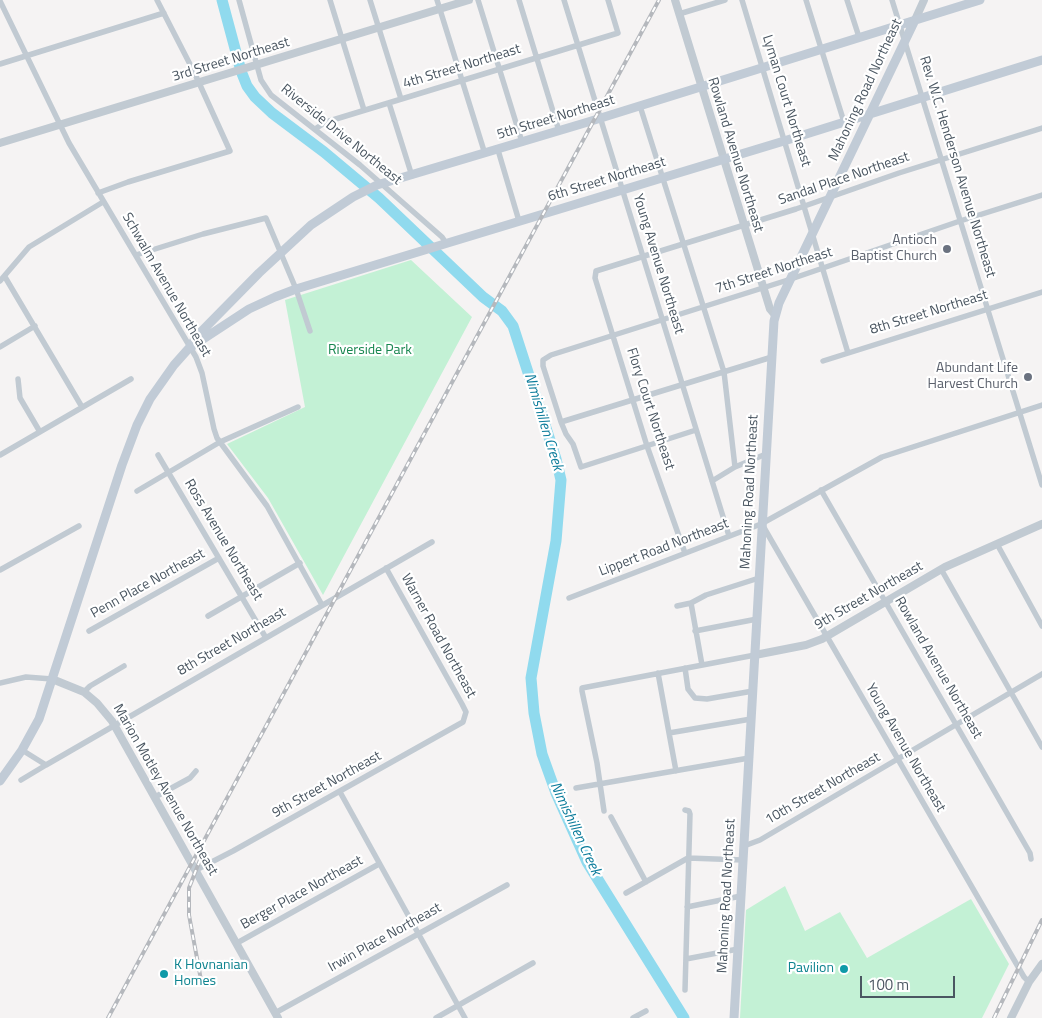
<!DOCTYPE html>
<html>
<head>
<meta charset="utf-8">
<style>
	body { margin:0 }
	#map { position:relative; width:1042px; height:1018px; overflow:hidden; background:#f5f3f3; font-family:"Titillium Web",sans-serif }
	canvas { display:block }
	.scale { position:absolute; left:860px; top:976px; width:95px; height:22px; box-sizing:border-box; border:2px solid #4a5661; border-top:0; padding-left:6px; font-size:15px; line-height:18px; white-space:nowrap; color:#4a5661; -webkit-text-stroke:4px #fff; paint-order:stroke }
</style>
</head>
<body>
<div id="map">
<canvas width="1042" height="1018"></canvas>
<div class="scale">100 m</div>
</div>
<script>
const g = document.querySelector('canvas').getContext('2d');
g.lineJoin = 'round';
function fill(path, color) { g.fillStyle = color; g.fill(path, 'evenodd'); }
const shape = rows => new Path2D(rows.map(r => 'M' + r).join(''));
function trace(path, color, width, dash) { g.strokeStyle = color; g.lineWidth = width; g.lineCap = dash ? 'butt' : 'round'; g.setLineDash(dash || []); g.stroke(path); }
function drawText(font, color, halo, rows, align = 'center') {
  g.font = font + ' "Titillium Web",sans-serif'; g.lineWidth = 4.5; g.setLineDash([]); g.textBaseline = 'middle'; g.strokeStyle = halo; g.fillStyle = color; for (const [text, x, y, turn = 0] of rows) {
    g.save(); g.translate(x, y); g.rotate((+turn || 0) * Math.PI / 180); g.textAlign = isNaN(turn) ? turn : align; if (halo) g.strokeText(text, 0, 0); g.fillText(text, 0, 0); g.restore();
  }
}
fill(shape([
	[411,260,472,317,323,595,268,498,227,444,305,407,285,300],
	[785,886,805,931,840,912,867,958,971,899,1009,964,982,1018,740,1018,746,910]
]), '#c3f1d5');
trace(shape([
	[222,0,241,71,247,86,255,97,272,113,324,152,379,198,483,297,502,311,513,326,556,459,561,480,556,541,531,678,534,713,542,754,556,793,587,862,684,1018]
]), '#90daee', 11);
trace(shape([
	[239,0,261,80,271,95,360,165,442,237,446,243],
	[330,0,364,110],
	[370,0,401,99],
	[437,0,485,154],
	[478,0,522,142],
	[519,0,559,131],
	[564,0,729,536],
	[742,0,848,353],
	[806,0,844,122],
	[847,0,859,37],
	[892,0,1042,485],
	[0,1,69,143,196,357,202,373,214,429,217,438,267,506,322,605],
	[679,14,725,0],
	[0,64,164,13],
	[389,103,412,176],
	[640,106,724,372,735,467],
	[315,129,326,122,618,33,608,0],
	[498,150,519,221],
	[98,193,128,182,230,151,195,74,157,0],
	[136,255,203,234,266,218,296,289,310,331],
	[5,277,82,407],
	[0,281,29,247,103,202],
	[0,347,35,326],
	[823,361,1042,292],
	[18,379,20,398,40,432],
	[561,422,772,357],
	[696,430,581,467,573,444,566,434,561,422,543,366,543,360,551,355,791,279,960,221,1042,195],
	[0,455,131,379],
	[158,455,266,638],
	[712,481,735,467,766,454],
	[821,490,1030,853,1031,859],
	[137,491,220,442,298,407],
	[763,526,1024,977,1029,982],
	[997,544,1042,626],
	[685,553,647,446,595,278,596,271,796,209,899,173,1042,128],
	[941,569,1042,747],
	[0,570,79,526],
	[569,598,761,524,882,457,1042,405],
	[691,603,702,665],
	[677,606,691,603,706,595,759,578],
	[208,616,300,563],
	[89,631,219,558],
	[695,631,757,619],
	[685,668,688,689,695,698,707,699,753,691],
	[658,673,676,771],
	[0,683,26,677,52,679],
	[84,692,90,686,124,666],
	[669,733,751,719],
	[22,750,46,765,432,542],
	[21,780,46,765],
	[576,788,749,758],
	[340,792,465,1018],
	[155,797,190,778,196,771],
	[685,810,689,811,690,814,685,990],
	[604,811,597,763,582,691,582,688,755,655],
	[611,817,646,882],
	[744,846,760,840,1042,674],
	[196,870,233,851,463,722,466,712,462,704,386,568],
	[626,893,688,858,743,860],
	[687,907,741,896],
	[237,943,379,864],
	[686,959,738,949],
	[275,1013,507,885],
	[436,1018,533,963],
	[633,1018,646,1011]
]), '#c1cad2', 5.5);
trace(shape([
	[675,0,770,309,775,315],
	[915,20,924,0],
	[0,143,469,0],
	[755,655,806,645,822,639,945,567,1042,524],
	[52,679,84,692,97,703,112,721,278,1018],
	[1011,1018,1029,982,1042,964]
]), '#c1cad2', 8);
trace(shape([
	[191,347,249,309,275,297,296,289,784,141,1042,60],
	[0,781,22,750,39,719,122,465,137,425,150,399,174,365,190,347,196,337,259,273,311,225,353,197,377,185,588,122,980,0],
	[734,1018,774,321,779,303,915,20]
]), '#c1cbd6', 9);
const rail = shape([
	[200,860,189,888,189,915,201,980],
	[108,1018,659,0],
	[994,1018,1042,920]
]);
trace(rail, '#b5b8bd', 4);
trace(rail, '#fff', 2, [5.5]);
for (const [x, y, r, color] of [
	[947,249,5,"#6b7280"],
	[1028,377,5,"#6b7280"],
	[844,969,5,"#0f9aa8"],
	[164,974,5,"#0f9aa8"]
]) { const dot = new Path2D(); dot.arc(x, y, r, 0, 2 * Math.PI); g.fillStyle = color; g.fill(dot); trace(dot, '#fff', 2); }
drawText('14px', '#4a5661', '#fff', [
	["3rd Street Northeast",231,60,-17],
	["4th Street Northeast",462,67,-17],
	["Mahoning Road Northeast",866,90,-65],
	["Lyman Court Northeast",786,101,73],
	["5th Street Northeast",556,118,-17],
	["Riverside Drive Northeast",341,135,39],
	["Rowland Avenue Northeast",735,155,73],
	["Rev. W.C. Henderson Avenue Northeast",957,167,73],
	["Sandal Place Northeast",844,179,-19],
	["6th Street Northeast",607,180,-17],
	["Young Avenue Northeast",658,264,73],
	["7th Street Northeast",774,271,-18],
	["Schwalm Avenue Northeast",166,285,60],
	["8th Street Northeast",929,313,-17],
	["Flory Court Northeast",650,409,72],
	["Mahoning Road Northeast",750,492,-87],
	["Ross Avenue Northeast",223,540,59],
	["Lippert Road Northeast",664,548,-21],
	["Penn Place Northeast",148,584,-29],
	["9th Street Northeast",869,596,-30],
	["Warner Road Northeast",438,636,61],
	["8th Street Northeast",232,642,-30],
	["Rowland Avenue Northeast",938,668,60],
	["Young Avenue Northeast",905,748,60],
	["9th Street Northeast",327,785,-29],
	["10th Street Northeast",823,789,-30],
	["Marion Motley Avenue Northeast",165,790,60],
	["Berger Place Northeast",302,893,-29],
	["Mahoning Road Northeast",727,896,-87],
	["Irwin Place Northeast",385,938,-29]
]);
drawText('14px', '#5b616d', '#fff', [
	["Antioch",937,241],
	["Baptist Church",937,257],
	["Abundant Life",1018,369],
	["Harvest Church",1018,385]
], 'right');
drawText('14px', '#17864f', '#fff', [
	["Riverside Park",370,351]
]);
drawText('14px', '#0d838f', '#fff', [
	["K Hovnanian",174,966],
	["Homes",174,982],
	["Pavilion",834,969,"right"]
], 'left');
drawText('italic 15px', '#0c7c9b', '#fff', [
	["Nimishillen Creek",543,422,73],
	["Nimishillen Creek",575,829,65]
]);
</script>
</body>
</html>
